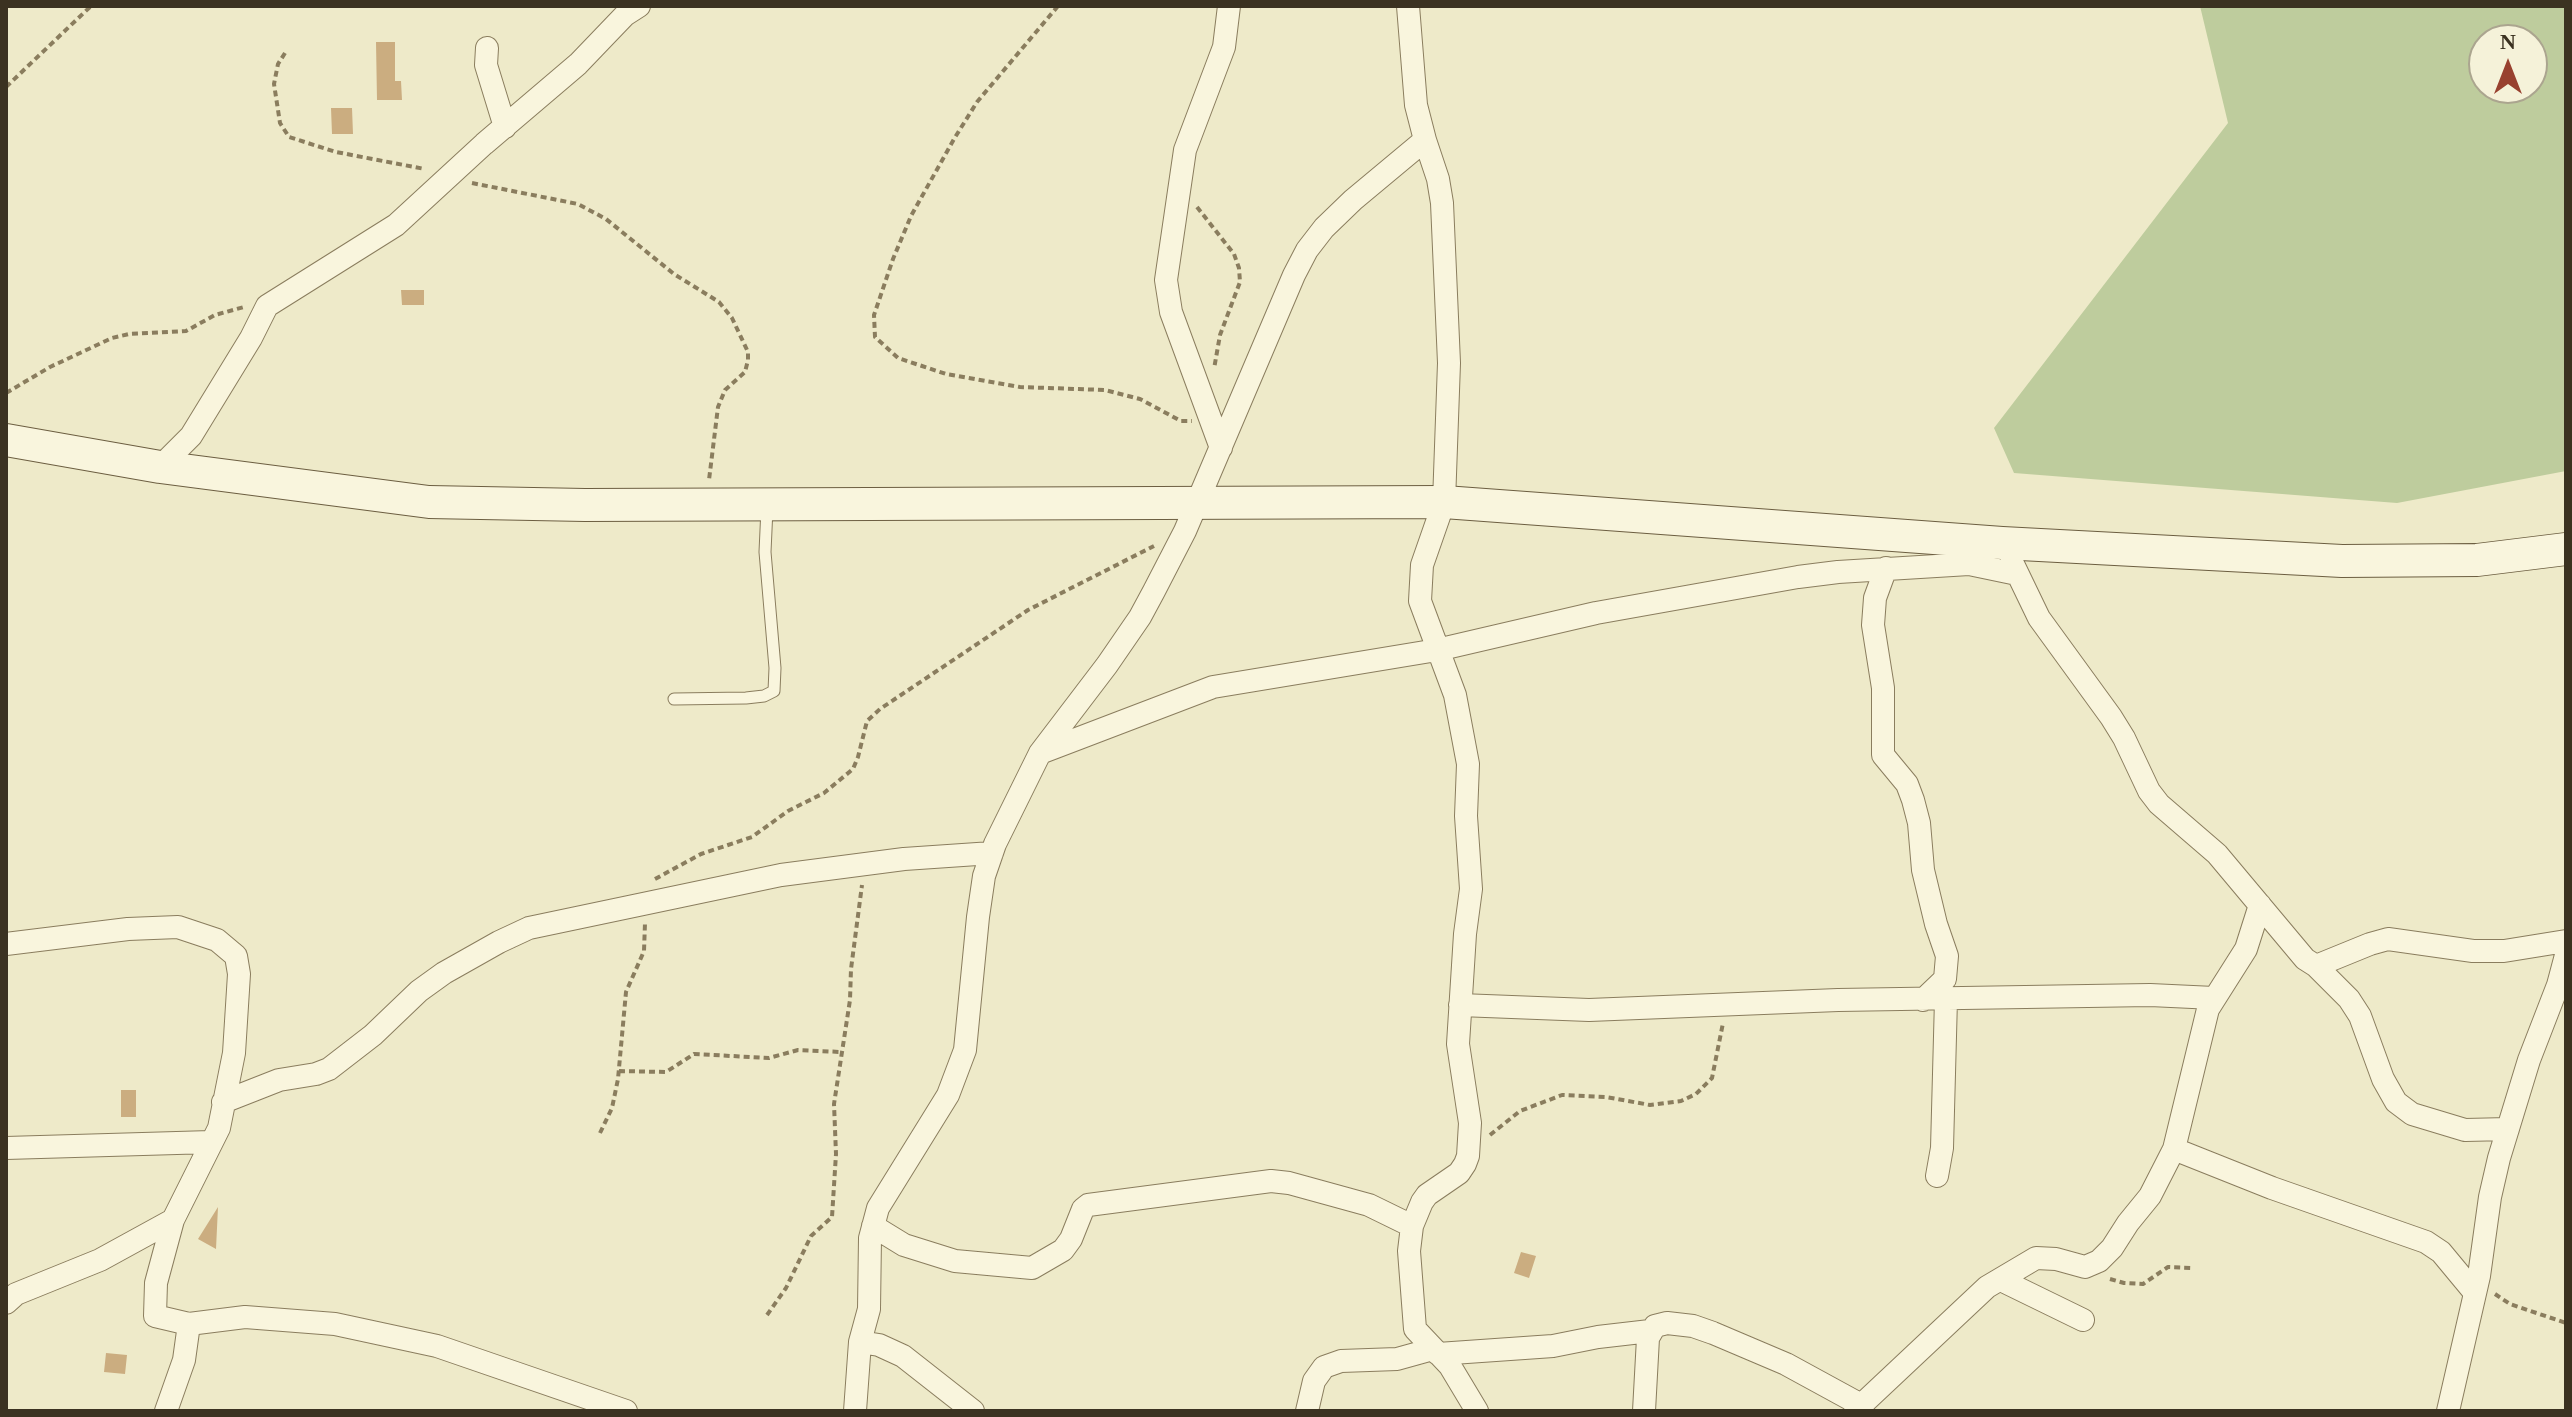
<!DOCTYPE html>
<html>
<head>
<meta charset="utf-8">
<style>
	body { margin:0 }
	#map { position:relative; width:2572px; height:1417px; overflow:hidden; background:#eeeac9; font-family:Georgia,serif }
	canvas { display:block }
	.frame { position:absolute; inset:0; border:8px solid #3b3221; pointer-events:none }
	.north { position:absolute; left:2468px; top:24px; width:80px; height:80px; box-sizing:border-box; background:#f5f2d9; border:2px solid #aba58f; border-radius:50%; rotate:0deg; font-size:22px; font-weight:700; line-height:32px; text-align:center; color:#3b3221 }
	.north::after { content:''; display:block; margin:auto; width:28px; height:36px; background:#98412f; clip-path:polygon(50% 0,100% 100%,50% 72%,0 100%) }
</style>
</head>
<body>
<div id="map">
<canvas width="2572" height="1417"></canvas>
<div class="frame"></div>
<div class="north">N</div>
</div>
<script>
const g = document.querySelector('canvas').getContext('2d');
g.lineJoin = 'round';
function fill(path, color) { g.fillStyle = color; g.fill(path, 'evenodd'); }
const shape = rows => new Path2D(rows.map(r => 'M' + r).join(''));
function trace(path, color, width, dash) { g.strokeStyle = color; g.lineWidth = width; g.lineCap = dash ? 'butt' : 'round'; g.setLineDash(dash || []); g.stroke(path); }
fill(shape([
	[2200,6,2566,6,2566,471,2397,503,2014,473,1994,428,2228,123],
	[2484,40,2532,40,2532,88,2484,88]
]), '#becc9d');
fill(shape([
	[376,42,395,42,395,81,401,81,402,100,377,100],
	[331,108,352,108,353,134,332,134],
	[401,290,424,290,424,305,402,305],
	[121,1090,136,1090,136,1117,121,1117],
	[218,1207,216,1249,198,1239],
	[1521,1252,1536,1256,1529,1278,1514,1273],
	[106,1353,127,1355,125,1374,104,1372]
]), '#cbad80');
const service = shape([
	[674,699,746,698,764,696,774,691,775,668,765,552,767,508]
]);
const minor = shape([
	[487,48,486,65,505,127],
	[1425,140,1438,179,1442,203,1449,363,1444,502,1422,565,1420,601,1455,695,1468,764,1466,816,1471,889,1465,934,1458,1044,1470,1123,1468,1156,1465,1164,1459,1173,1427,1195,1422,1202,1412,1226,1409,1251,1415,1329,1450,1366,1477,1411],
	[1221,448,1171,312,1166,280,1185,150,1224,47,1229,6],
	[160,467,191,436,251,338,267,306,396,225,484,144,578,64,625,15,639,6],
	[2012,562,2039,618,2111,717,2124,738,2149,791,2159,804,2217,854,2305,959,2316,966,2349,999,2360,1016,2383,1079,2396,1102,2412,1114,2465,1130,2508,1129],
	[1886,568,1875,598,1873,625,1883,688,1883,755,1907,784,1913,800,1919,823,1923,870,1936,924,1947,956,1945,979,1923,1000],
	[1040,753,1213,687,1437,650,1596,613,1798,577,1838,572,1969,564,2017,574],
	[6,944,128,929,178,927,217,940,236,956,239,974,234,1053,219,1128,173,1220,156,1283,155,1316,189,1324,245,1317,335,1324,437,1346,626,1411],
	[2316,966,2370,944,2388,939,2473,951,2504,951,2566,941],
	[1460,1005,1589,1010,1838,1000,2150,995,2214,998],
	[223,1102,279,1080,316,1074,329,1069,373,1035,419,991,444,973,499,942,529,928,781,875,904,859,992,853],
	[6,1148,211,1142],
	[2174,1149,2272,1188,2426,1242,2441,1252,2475,1293],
	[1937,1176,1942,1148,1946,999],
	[873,1226,904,1245,955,1261,1032,1268,1063,1250,1071,1239,1083,1209,1088,1205,1271,1181,1289,1183,1369,1205,1412,1226],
	[2001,1280,2083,1320],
	[6,1303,16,1294,100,1260,173,1220],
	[860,1342,879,1345,903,1356,973,1411],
	[1438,1354,1553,1346,1598,1337,1650,1331],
	[166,1411,184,1360,189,1324],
	[855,1411,860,1342,869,1309,870,1238,878,1208,948,1095,965,1050,978,917,984,876,995,844,1040,753,1107,665,1140,617,1154,591,1185,531,1294,275,1307,250,1324,228,1353,200,1425,140,1416,105,1408,6],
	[1307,1411,1314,1381,1324,1367,1341,1361,1397,1359,1433,1349],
	[1644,1411,1648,1338,1655,1326,1667,1323,1693,1326,1713,1333,1786,1364,1863,1406],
	[1855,1411,1987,1287,2036,1258,2056,1259,2085,1267,2099,1261,2112,1248,2128,1223,2150,1196,2174,1149,2208,1009,2246,949,2260,905],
	[2448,1411,2479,1276,2490,1197,2499,1158,2529,1060,2558,985,2566,955]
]);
const secondary = shape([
	[6,440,160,467,429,502,585,505,1444,502,2002,543,2342,561,2477,560,2566,549]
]);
trace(service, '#8a7d5e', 13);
trace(minor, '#8a7d5e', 24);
trace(secondary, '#6c5e41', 34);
trace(shape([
	[1058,6,977,102,954,139,911,216,893,259,874,315,875,337,898,358,946,374,1020,387,1105,390,1140,399,1181,421,1192,421],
	[285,53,278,64,274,84,280,123,289,137,336,152,425,169],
	[6,87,91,6],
	[472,183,578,204,606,219,674,274,719,302,732,318,748,352,748,360,745,372,725,390,718,407,709,480],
	[1197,207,1234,254,1239,268,1240,282,1220,335,1214,369],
	[6,393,50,367,112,338,129,334,186,331,215,315,244,307],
	[655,879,701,854,752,837,788,811,824,793,853,769,858,757,867,721,880,709,1028,610,1154,546],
	[619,1071,666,1072,694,1054,769,1058,798,1050,841,1052],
	[600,1133,612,1108,618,1079,626,992,644,951,645,923],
	[1490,1135,1520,1111,1562,1095,1606,1097,1650,1105,1681,1101,1696,1094,1712,1078,1723,1023],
	[2110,1279,2124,1283,2143,1284,2168,1267,2193,1268],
	[2495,1294,2510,1304,2566,1323],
	[767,1315,786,1288,811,1236,832,1217,836,1154,834,1104,850,1000,851,969,862,885]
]), '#8a7d5e', 4, [6, 4]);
trace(service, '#f9f5dd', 11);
trace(minor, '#f9f5dd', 22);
trace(secondary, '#f9f5dd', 32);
</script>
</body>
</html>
